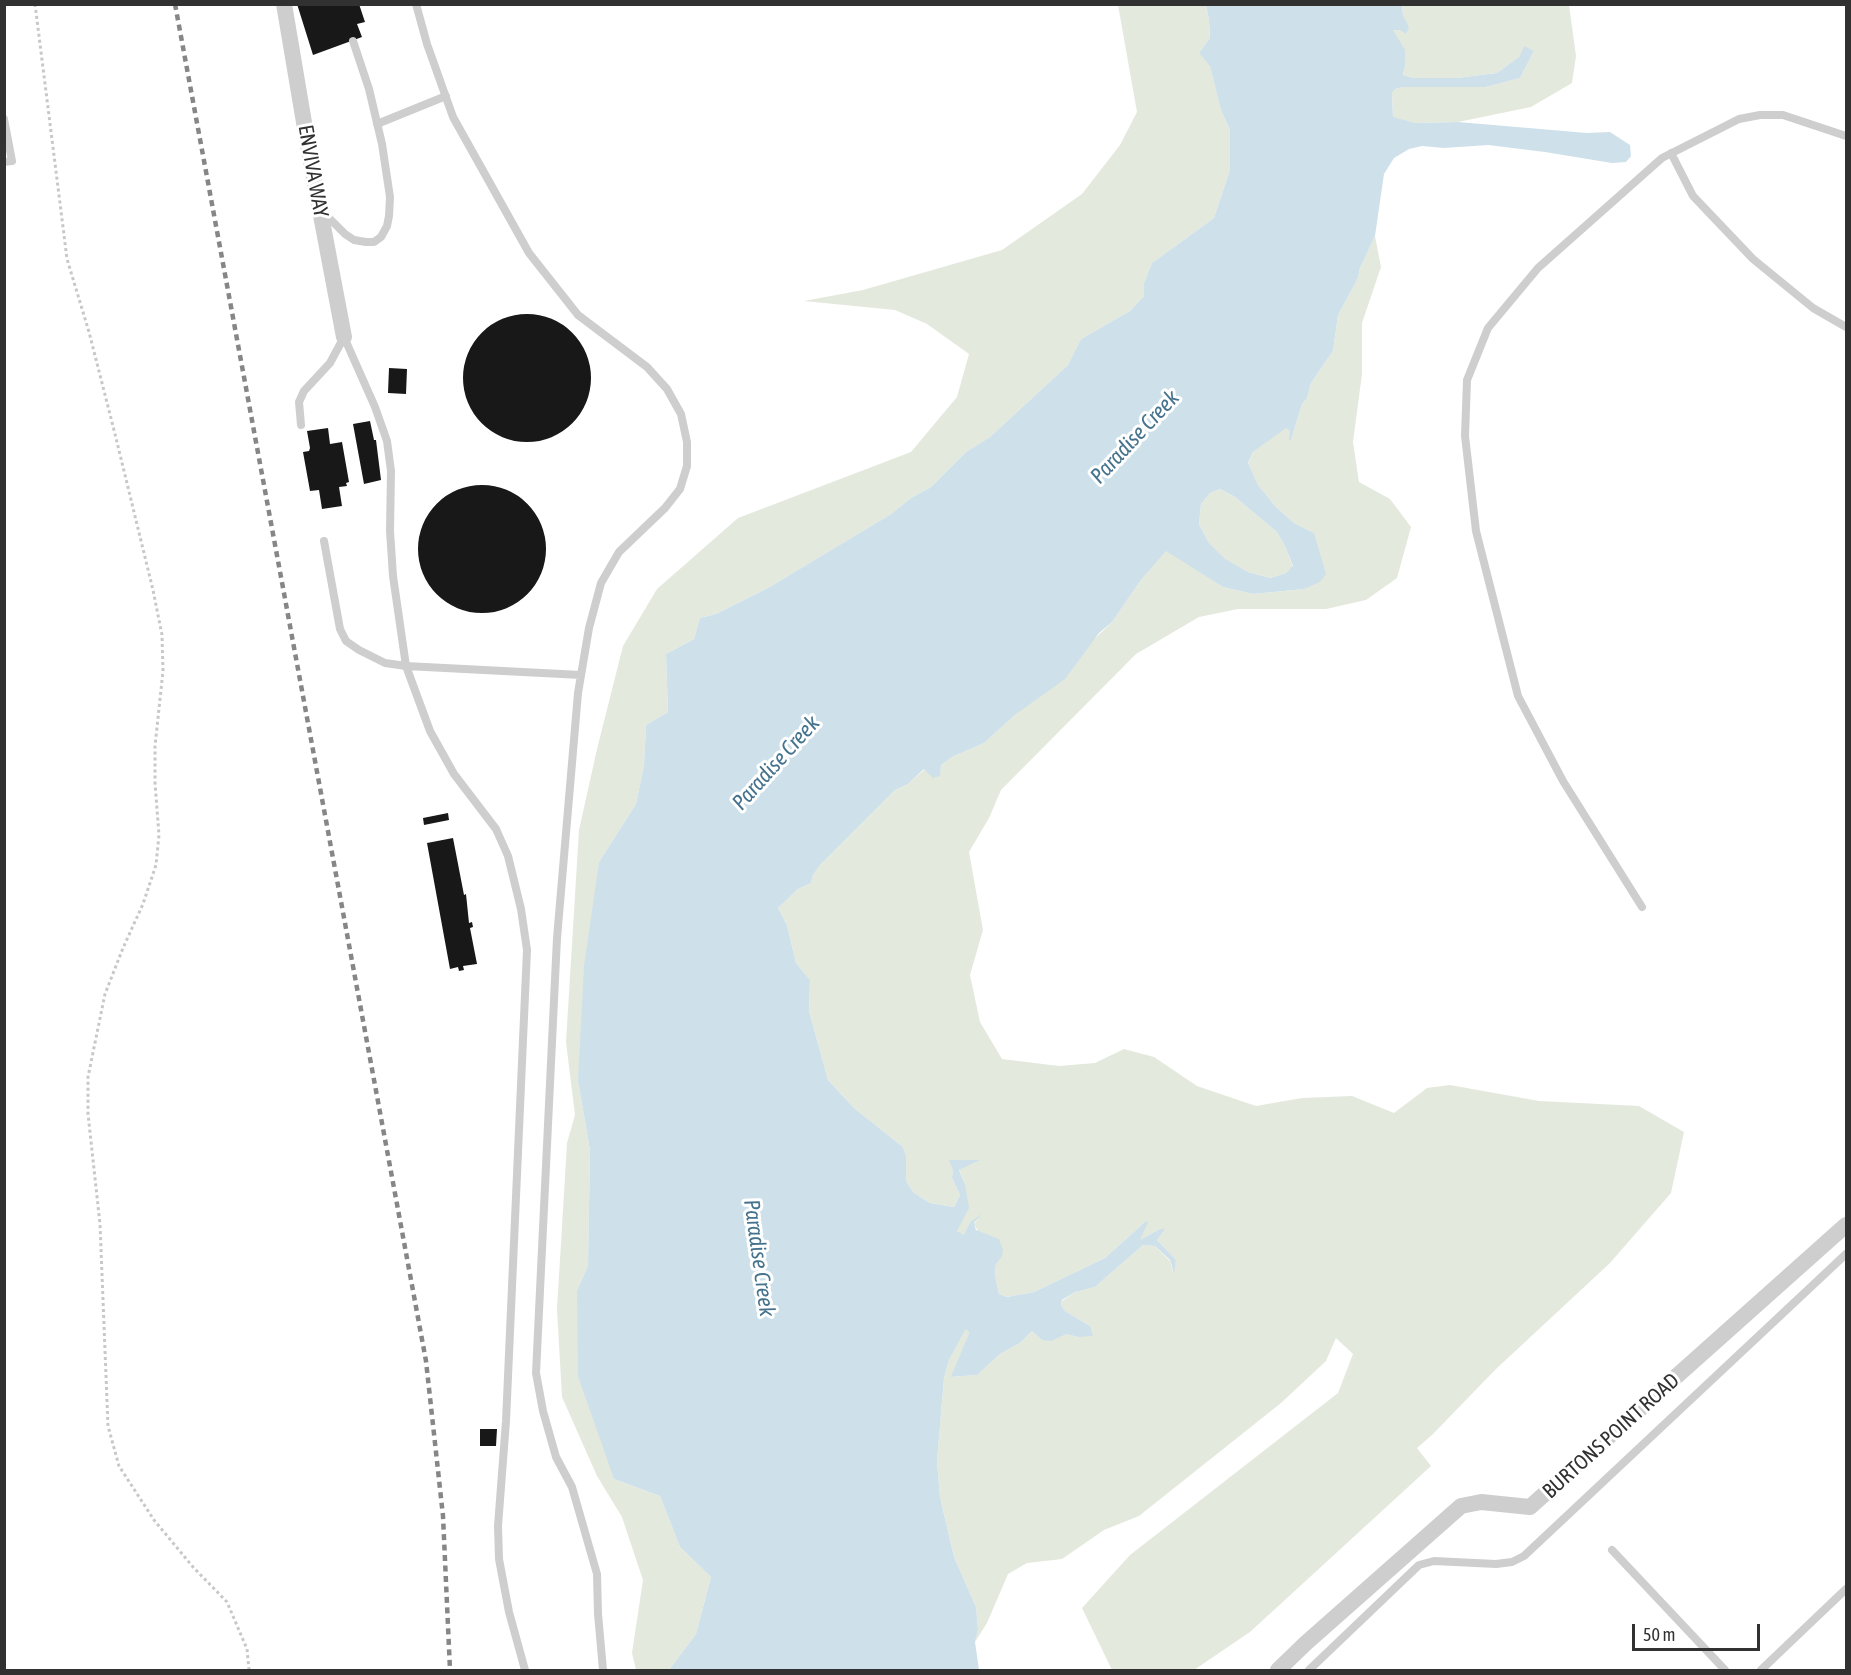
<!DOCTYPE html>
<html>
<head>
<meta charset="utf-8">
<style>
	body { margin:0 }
	#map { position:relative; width:1851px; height:1675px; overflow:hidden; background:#fff; font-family:"Asap Condensed",sans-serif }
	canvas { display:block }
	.frame { position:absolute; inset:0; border:6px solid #313131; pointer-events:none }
	.scale { position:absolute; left:1632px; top:1624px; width:128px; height:27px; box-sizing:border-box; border:3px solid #313131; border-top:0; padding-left:8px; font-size:18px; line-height:21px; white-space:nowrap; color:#313131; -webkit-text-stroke:4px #fff; paint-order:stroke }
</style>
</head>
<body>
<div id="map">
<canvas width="1851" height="1675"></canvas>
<div class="frame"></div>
<div class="scale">50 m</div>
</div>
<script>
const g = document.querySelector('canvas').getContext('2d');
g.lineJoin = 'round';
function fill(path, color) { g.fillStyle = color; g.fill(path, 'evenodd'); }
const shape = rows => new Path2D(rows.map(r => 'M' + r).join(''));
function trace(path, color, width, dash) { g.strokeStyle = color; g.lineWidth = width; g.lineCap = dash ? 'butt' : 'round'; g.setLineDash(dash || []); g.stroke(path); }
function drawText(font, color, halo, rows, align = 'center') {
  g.font = font + ' "Asap Condensed",sans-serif'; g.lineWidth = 6; g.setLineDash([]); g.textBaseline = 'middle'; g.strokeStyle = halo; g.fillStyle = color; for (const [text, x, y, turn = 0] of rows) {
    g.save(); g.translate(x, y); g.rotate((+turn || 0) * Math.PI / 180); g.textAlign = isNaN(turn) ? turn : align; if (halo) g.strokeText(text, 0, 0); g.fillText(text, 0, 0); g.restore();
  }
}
fill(shape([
	[1118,5,1206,5,1209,20,1210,38,1199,53,1210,65,1221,110,1230,130,1230,170,1214,218,1152,263,1144,283,1144,296,1130,311,1081,339,1068,365,990,437,966,452,931,487,911,498,891,514,768,588,716,614,700,618,694,639,666,654,668,712,646,725,644,765,636,804,599,862,578,1081,590,1150,588,1266,577,1290,614,1479,660,1496,680,1547,711,1577,696,1634,669,1670,636,1670,632,1653,643,1580,622,1517,597,1476,562,1397,557,1309,567,1143,575,1115,566,1042,579,830,597,749,623,646,657,589,738,518,911,452,957,397,969,354,927,324,895,310,804,301,863,290,1002,250,1082,194,1120,145,1137,112],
	[1402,5,1569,5,1576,56,1572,83,1531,107,1458,122,1415,123,1393,118,1392,93,1395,89,1403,87,1486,87,1520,78,1534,51,1520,56,1497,73,1457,78,1413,78,1403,75,1405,66,1393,30,1399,30,1406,34,1408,27,1403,15],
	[1375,236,1381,267,1362,323,1362,374,1353,442,1359,482,1390,499,1411,527,1397,578,1366,600,1326,609,1238,609,1199,617,1136,654,1001,790,989,818,969,852,983,930,970,975,980,1022,1002,1059,1059,1066,1095,1063,1124,1049,1154,1057,1197,1086,1256,1106,1302,1098,1352,1096,1394,1113,1427,1088,1450,1085,1539,1101,1639,1106,1684,1132,1671,1193,1610,1263,1496,1369,1432,1435,1417,1448,1431,1466,1250,1632,1194,1670,1112,1670,1082,1608,1130,1555,1338,1393,1353,1354,1336,1338,1326,1361,1281,1403,1139,1516,1104,1530,1062,1559,1027,1563,1008,1574,987,1623,975,1642,978,1630,976,1607,954,1557,940,1497,937,1461,944,1378,949,1360,965,1329,968,1329,969,1333,952,1377,977,1375,1000,1354,1020,1343,1032,1331,1042,1340,1066,1334,1078,1337,1090,1326,1065,1311,1061,1305,1062,1301,1075,1292,1095,1287,1143,1245,1155,1246,1170,1261,1173,1272,1176,1260,1157,1240,1164,1230,1160,1229,1139,1241,1146,1221,1105,1258,1034,1292,1007,1297,999,1294,995,1275,996,1264,974,1224,980,1216,970,1222,964,1236,957,1231,965,1184,959,1169,978,1161,953,1170,952,1178,960,1195,954,1207,930,1203,914,1193,906,1181,906,1156,903,1147,854,1108,828,1080,809,1011,810,980,796,963,787,925,778,908,798,889,811,883,813,875,821,864,895,790,908,784,925,769,939,776,941,765,952,757,984,743,1016,714,1112,622,1141,580,1166,550,1223,587,1253,594,1304,589,1315,542,1314,533,1294,523,1276,507,1258,485,1248,464,1253,452,1286,427,1290,431,1291,440,1302,404,1307,398,1311,383,1333,351,1338,315,1358,278,1360,268],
	[1220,489,1235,497,1277,532,1285,546,1293,567,1286,573,1270,578,1248,572,1224,559,1209,543,1199,524,1201,504,1210,493]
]), '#e4e9dd');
fill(shape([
	[1206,5,1402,5,1403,15,1409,27,1406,34,1399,30,1393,30,1405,50,1405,66,1403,75,1413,78,1457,78,1497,73,1520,56,1524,46,1534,51,1520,78,1486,87,1404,87,1395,89,1392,93,1393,117,1415,123,1458,122,1587,133,1610,132,1630,145,1631,156,1626,162,1612,163,1545,152,1488,145,1444,148,1422,146,1409,149,1394,158,1384,174,1375,236,1360,268,1358,278,1338,315,1333,351,1311,383,1307,398,1302,404,1291,440,1289,440,1290,431,1286,428,1253,452,1248,463,1258,485,1276,507,1294,523,1314,533,1326,574,1320,582,1304,589,1253,594,1223,587,1166,551,1141,580,1112,622,1099,633,1065,679,1016,714,984,743,952,757,941,765,940,776,933,778,924,769,908,784,895,790,821,864,813,875,811,883,798,889,778,908,787,925,796,963,810,980,809,1011,828,1080,854,1108,903,1147,906,1156,906,1181,914,1193,930,1203,954,1207,960,1195,952,1178,953,1170,949,1160,980,1160,959,1170,965,1184,969,1208,957,1231,964,1235,970,1222,982,1214,974,1223,976,1230,999,1239,1003,1250,1002,1256,996,1264,995,1275,999,1294,1007,1297,1034,1292,1105,1258,1146,1221,1148,1222,1140,1240,1160,1229,1165,1229,1157,1240,1176,1260,1174,1274,1170,1260,1155,1246,1143,1245,1095,1287,1075,1292,1062,1300,1061,1305,1065,1311,1090,1326,1093,1336,1078,1337,1066,1334,1051,1341,1042,1340,1032,1331,1020,1343,1000,1354,977,1375,951,1377,969,1333,967,1329,965,1330,949,1360,944,1378,937,1461,940,1497,954,1557,976,1607,978,1630,975,1642,979,1670,669,1670,696,1634,711,1577,680,1547,660,1496,614,1479,578,1376,577,1290,588,1266,590,1150,578,1081,584,966,599,862,636,804,644,765,646,725,668,712,666,654,694,639,700,618,716,614,768,588,891,514,911,498,931,487,966,452,990,437,1068,365,1081,339,1130,311,1144,296,1144,283,1152,263,1214,218,1230,170,1230,130,1221,110,1210,66,1199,53,1210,38,1209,20],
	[1220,489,1235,497,1277,532,1285,546,1293,566,1286,573,1270,578,1248,572,1225,559,1209,543,1199,524,1201,504,1210,493]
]), '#cee0ea');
fill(shape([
	[297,4,359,4,365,22,357,24,362,37,313,55],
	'463 378a64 64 0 1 1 128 0a64 64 0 1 1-128 0Z',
	[389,368,407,369,406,394,388,393],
	[370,421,374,440,376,440,381,480,364,484,353,424],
	[328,428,330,444,342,442,349,482,346,483,347,486,339,487,342,506,322,509,319,490,310,491,303,452,309,451,310,448,307,431],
	'418 549a64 64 0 1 1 128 0a64 64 0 1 1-128 0Z',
	[448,813,449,820,424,825,423,818],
	[453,838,464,895,466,894,469,923,472,922,473,927,470,928,477,964,463,966,464,970,459,971,458,967,450,969,427,843],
	[480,1429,497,1429,496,1446,480,1446]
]), '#181818');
trace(shape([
	[35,4,67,259,89,332,115,434,153,590,162,635,163,671,155,746,155,783,159,835,156,865,143,904,123,948,105,994,88,1077,88,1114,100,1224,108,1426,119,1466,154,1520,193,1567,227,1602,247,1649,249,1670]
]), '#c8c8c8', 3, [3, 3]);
trace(shape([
	[416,4,427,44,453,117,529,253,578,315,647,367,667,389,681,414,687,442,687,466,680,489,665,508,619,552,601,583,589,628,578,693,557,938,536,1373,543,1411,556,1457,572,1487,597,1574,598,1614,603,1670],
	[4,119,12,161,4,162],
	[377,124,446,96],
	[1671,153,1693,196,1753,259,1813,308,1846,327],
	[324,213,345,234,354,240,366,242,374,242,381,237,387,226,389,216,390,197,382,144,369,89,353,41],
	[344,337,375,407,387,441,391,471,390,531,393,576,406,666,430,731,454,774,496,829,508,856,521,909,527,950,506,1421,498,1526,499,1559,509,1612,525,1670],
	[301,425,299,402,304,391,330,363,344,337],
	[324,541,340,629,346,641,359,650,385,663,406,666,581,675],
	[1642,907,1563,781,1518,696,1476,531,1465,436,1467,380,1488,328,1538,268,1662,158,1739,119,1760,115,1783,115,1846,136],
	[1612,1550,1725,1670],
	[1309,1670,1419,1565,1434,1561,1496,1564,1512,1562,1524,1556,1846,1254],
	[1761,1670,1846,1589]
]), '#cecece', 8);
trace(shape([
	[284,4,309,152,344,337],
	[1278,1670,1306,1643,1461,1506,1481,1502,1530,1507,1846,1225]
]), '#cecece', 16);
trace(shape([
	[175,4,426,1361,443,1516,450,1670]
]), '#868686', 4.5, [6, 4.5]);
drawText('21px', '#313131', '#fff', [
	["ENVIVA WAY",313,171,80],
	["BURTONS POINT ROAD",1611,1436,-42]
]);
drawText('italic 22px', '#45738d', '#fff', [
	["Paradise Creek",1135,437,-47],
	["Paradise Creek",776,763,-48],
	["Paradise Creek",759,1258,82]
]);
</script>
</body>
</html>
